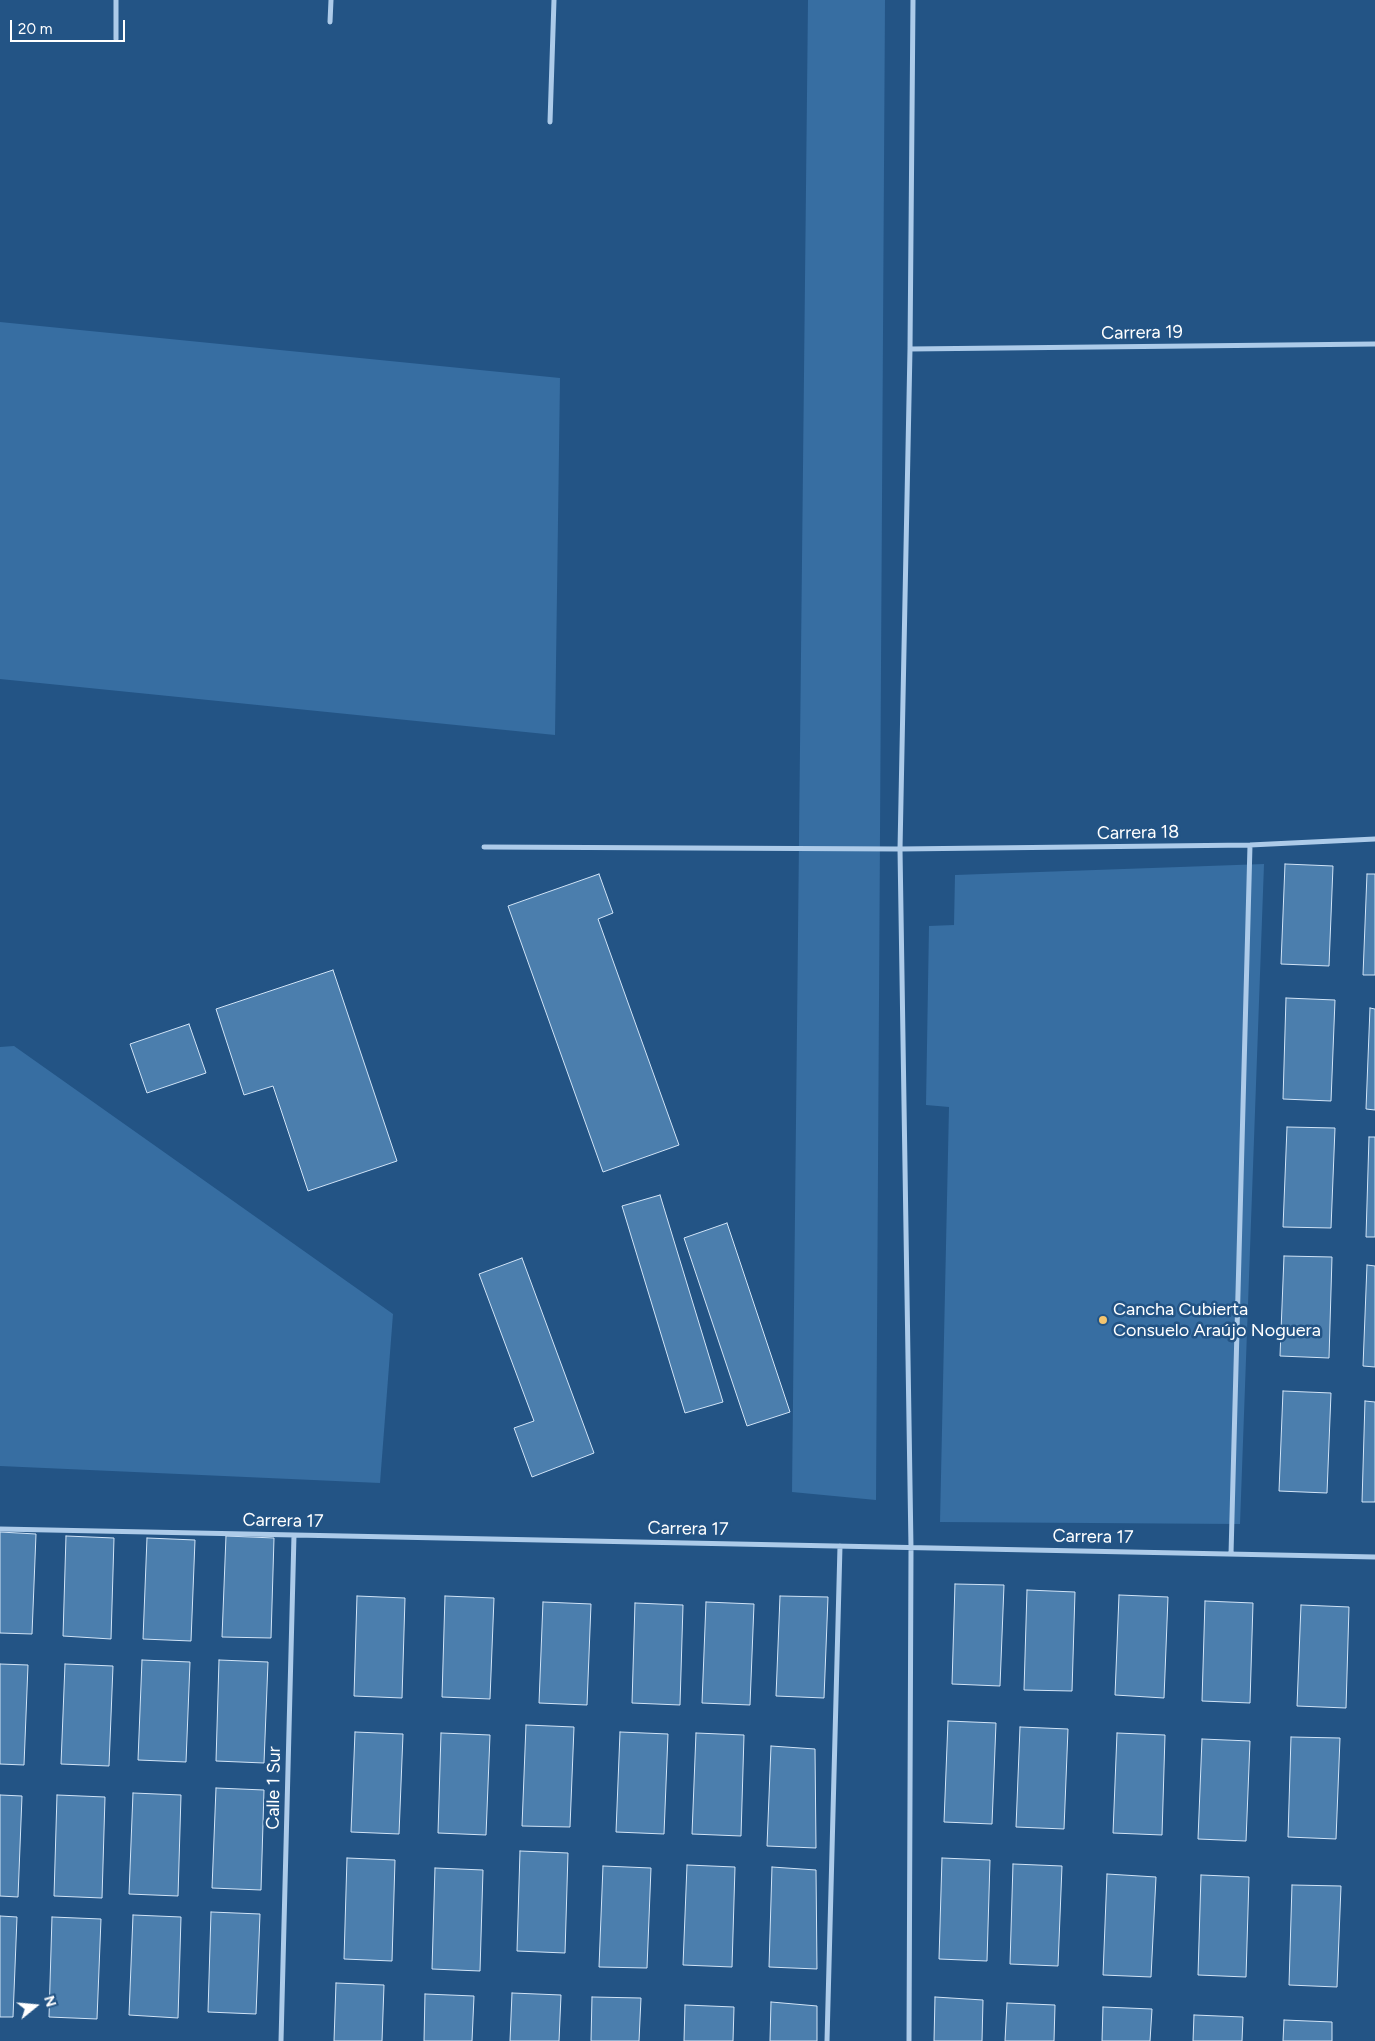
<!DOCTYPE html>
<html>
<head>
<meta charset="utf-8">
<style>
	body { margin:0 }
	#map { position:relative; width:1375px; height:2041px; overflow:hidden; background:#235485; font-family:Figtree,sans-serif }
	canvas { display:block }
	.north { position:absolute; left:10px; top:1981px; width:50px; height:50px; -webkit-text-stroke:4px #235485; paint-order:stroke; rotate:73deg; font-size:14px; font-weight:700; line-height:20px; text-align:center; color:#fff }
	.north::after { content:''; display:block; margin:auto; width:18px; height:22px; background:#fff; clip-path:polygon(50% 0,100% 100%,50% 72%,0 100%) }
	.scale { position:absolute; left:10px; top:20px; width:115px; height:22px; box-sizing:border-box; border:2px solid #fff; border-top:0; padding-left:6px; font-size:15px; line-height:18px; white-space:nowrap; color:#fff; -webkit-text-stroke:4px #235485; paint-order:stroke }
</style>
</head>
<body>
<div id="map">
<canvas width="1375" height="2041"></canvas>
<div class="north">N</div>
<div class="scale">20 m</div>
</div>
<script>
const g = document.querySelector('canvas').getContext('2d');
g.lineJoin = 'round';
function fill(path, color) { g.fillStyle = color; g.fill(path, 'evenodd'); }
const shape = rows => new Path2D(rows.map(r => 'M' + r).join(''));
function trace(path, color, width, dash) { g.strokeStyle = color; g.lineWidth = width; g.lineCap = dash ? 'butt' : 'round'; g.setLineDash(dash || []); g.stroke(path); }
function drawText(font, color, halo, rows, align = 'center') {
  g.font = font + ' Figtree,sans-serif'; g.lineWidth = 5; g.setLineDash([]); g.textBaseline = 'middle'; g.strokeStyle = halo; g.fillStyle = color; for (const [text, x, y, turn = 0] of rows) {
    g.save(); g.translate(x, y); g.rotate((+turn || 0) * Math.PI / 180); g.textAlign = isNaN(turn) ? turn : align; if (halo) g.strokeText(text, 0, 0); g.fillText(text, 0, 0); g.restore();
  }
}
fill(shape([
	[808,0,885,0,876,1500,792,1492],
	[0,322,560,378,555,735,0,679],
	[1264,864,1240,1524,940,1522,949,1107,926,1105,929,926,954,925,955,875],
	[14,1046,393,1314,380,1483,0,1466,0,1047]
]), '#376ea2');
const building = shape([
	[1285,864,1333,866,1329,966,1281,964,1285,864],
	[599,874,613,913,598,919,679,1145,603,1172,508,906,599,874],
	[1367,874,1375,874,1375,975,1363,975,1367,874],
	[333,970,397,1161,308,1191,273,1086,244,1095,216,1009,333,970],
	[1286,998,1335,1000,1331,1101,1283,1099,1286,998],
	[1370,1008,1375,1009,1375,1110,1366,1109,1370,1008],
	[189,1024,206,1073,147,1093,130,1044,189,1024],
	[1287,1127,1335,1128,1331,1228,1283,1227,1287,1127],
	[1369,1137,1375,1137,1375,1237,1366,1237,1369,1137],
	[660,1195,723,1402,685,1413,622,1206,660,1195],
	[727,1223,790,1412,747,1426,684,1238,727,1223],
	[1284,1256,1332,1257,1329,1358,1280,1356,1284,1256],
	[522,1258,594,1453,532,1477,514,1428,534,1421,479,1274,522,1258],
	[1367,1265,1375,1266,1375,1367,1363,1366,1367,1265],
	[1283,1391,1331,1393,1327,1493,1279,1491,1283,1391],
	[1365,1401,1375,1402,1375,1502,1362,1502,1365,1401],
	[0,1532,36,1534,32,1634,0,1633,0,1532],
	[66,1536,114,1538,111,1639,63,1636,66,1536],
	[226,1536,274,1538,271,1638,222,1637,226,1536],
	[147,1538,195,1540,191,1641,143,1639,147,1538],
	[955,1584,1004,1585,1000,1686,952,1684,955,1584],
	[1027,1590,1075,1592,1072,1691,1024,1690,1027,1590],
	[1119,1595,1168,1597,1164,1698,1115,1695,1119,1595],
	[357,1596,405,1598,402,1698,354,1696,357,1596],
	[445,1596,494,1598,490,1699,442,1697,445,1596],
	[780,1596,828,1597,824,1698,776,1696,780,1596],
	[1205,1601,1253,1603,1250,1703,1202,1701,1205,1601],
	[543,1602,591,1604,587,1705,539,1703,543,1602],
	[706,1602,754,1604,750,1705,702,1703,706,1602],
	[635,1603,683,1605,680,1705,632,1703,635,1603],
	[1301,1605,1349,1607,1346,1708,1297,1706,1301,1605],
	[142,1660,190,1662,186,1762,138,1760,142,1660],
	[219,1660,268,1662,264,1763,216,1761,219,1660],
	[0,1664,28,1665,24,1765,0,1764,0,1664],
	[65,1664,113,1666,109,1766,61,1764,65,1664],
	[948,1721,996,1723,992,1824,944,1822,948,1721],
	[526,1725,574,1727,570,1827,522,1826,526,1725],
	[1020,1727,1068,1729,1064,1829,1016,1827,1020,1727],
	[355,1732,403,1734,399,1834,351,1832,355,1732],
	[620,1732,668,1734,664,1834,616,1832,620,1732],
	[441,1733,490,1735,486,1835,438,1833,441,1733],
	[696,1733,744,1735,741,1836,692,1834,696,1733],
	[1117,1733,1165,1735,1162,1835,1113,1833,1117,1733],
	[1291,1737,1340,1738,1336,1839,1288,1837,1291,1737],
	[1202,1739,1250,1741,1246,1841,1198,1839,1202,1739],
	[771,1746,815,1749,816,1848,767,1846,771,1746],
	[216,1788,264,1790,261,1890,212,1888,216,1788],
	[133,1793,181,1795,178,1896,129,1894,133,1793],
	[0,1795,22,1796,18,1897,0,1896,0,1795],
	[57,1795,105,1797,102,1898,54,1896,57,1795],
	[520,1851,568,1853,565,1953,517,1951,520,1851],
	[347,1858,395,1860,392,1961,344,1959,347,1858],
	[942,1858,990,1860,987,1961,939,1959,942,1858],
	[1013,1864,1062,1866,1058,1966,1010,1964,1013,1864],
	[687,1865,735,1867,732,1967,683,1965,687,1865],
	[603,1866,651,1868,647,1968,599,1967,603,1866],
	[772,1867,816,1870,817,1969,769,1967,772,1867],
	[435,1868,483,1870,480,1971,432,1969,435,1868],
	[1107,1874,1156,1877,1151,1977,1103,1975,1107,1874],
	[1201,1875,1249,1877,1246,1977,1198,1975,1201,1875],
	[1292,1885,1341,1886,1337,1987,1289,1985,1292,1885],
	[211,1912,260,1914,256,2014,208,2012,211,1912],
	[133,1915,181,1917,178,2018,129,2015,133,1915],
	[0,1916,17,1917,13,2017,0,2017,0,1916],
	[52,1917,101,1919,97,2019,49,2017,52,1917],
	[336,1983,384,1985,382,2041,334,2041,336,1983],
	[512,1993,561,1995,559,2041,510,2041,512,1993],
	[425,1994,474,1996,472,2041,424,2041,425,1994],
	[592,1997,641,1998,639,2041,591,2041,592,1997],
	[935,1997,983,2000,982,2041,934,2041,935,1997],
	[771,2002,817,2006,817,2041,770,2041,771,2002],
	[1007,2003,1055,2005,1054,2041,1005,2041,1007,2003],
	[685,2005,734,2007,733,2041,684,2041,685,2005],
	[1103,2007,1152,2009,1150,2041,1102,2041,1103,2007],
	[1194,2015,1243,2017,1242,2041,1193,2041,1194,2015],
	[1284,2020,1332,2022,1332,2041,1283,2041,1284,2020]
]);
fill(building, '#4b7ead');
trace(building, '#d1e4f7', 1);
trace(shape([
	[330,22,331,0],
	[116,39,116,0],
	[550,122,554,0],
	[910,349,1375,344],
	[484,847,900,849,1250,845,1375,839],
	[0,1529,1375,1557],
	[1231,1554,1250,845],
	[281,2041,294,1535],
	[827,2041,840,1546],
	[909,2041,911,1548,900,849,910,349,913,0]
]), '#adcbe9', 5);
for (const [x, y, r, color] of [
	[1103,1320,5,"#f4c56f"]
]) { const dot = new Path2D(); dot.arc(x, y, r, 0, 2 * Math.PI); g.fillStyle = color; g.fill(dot); trace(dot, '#235485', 2); }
drawText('18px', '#fff', '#235485', [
	["Carrera 19",1142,333,-1],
	["Carrera 18",1138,833,-1],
	["Carrera 17",283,1521,1],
	["Carrera 17",688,1529,1],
	["Carrera 17",1093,1537,1],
	["Calle 1 Sur",274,1788,-89]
]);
drawText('18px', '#fff', '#235485', [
	["Cancha Cubierta",1113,1310],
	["Consuelo Araújo Noguera",1113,1331]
], 'left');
</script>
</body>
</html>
